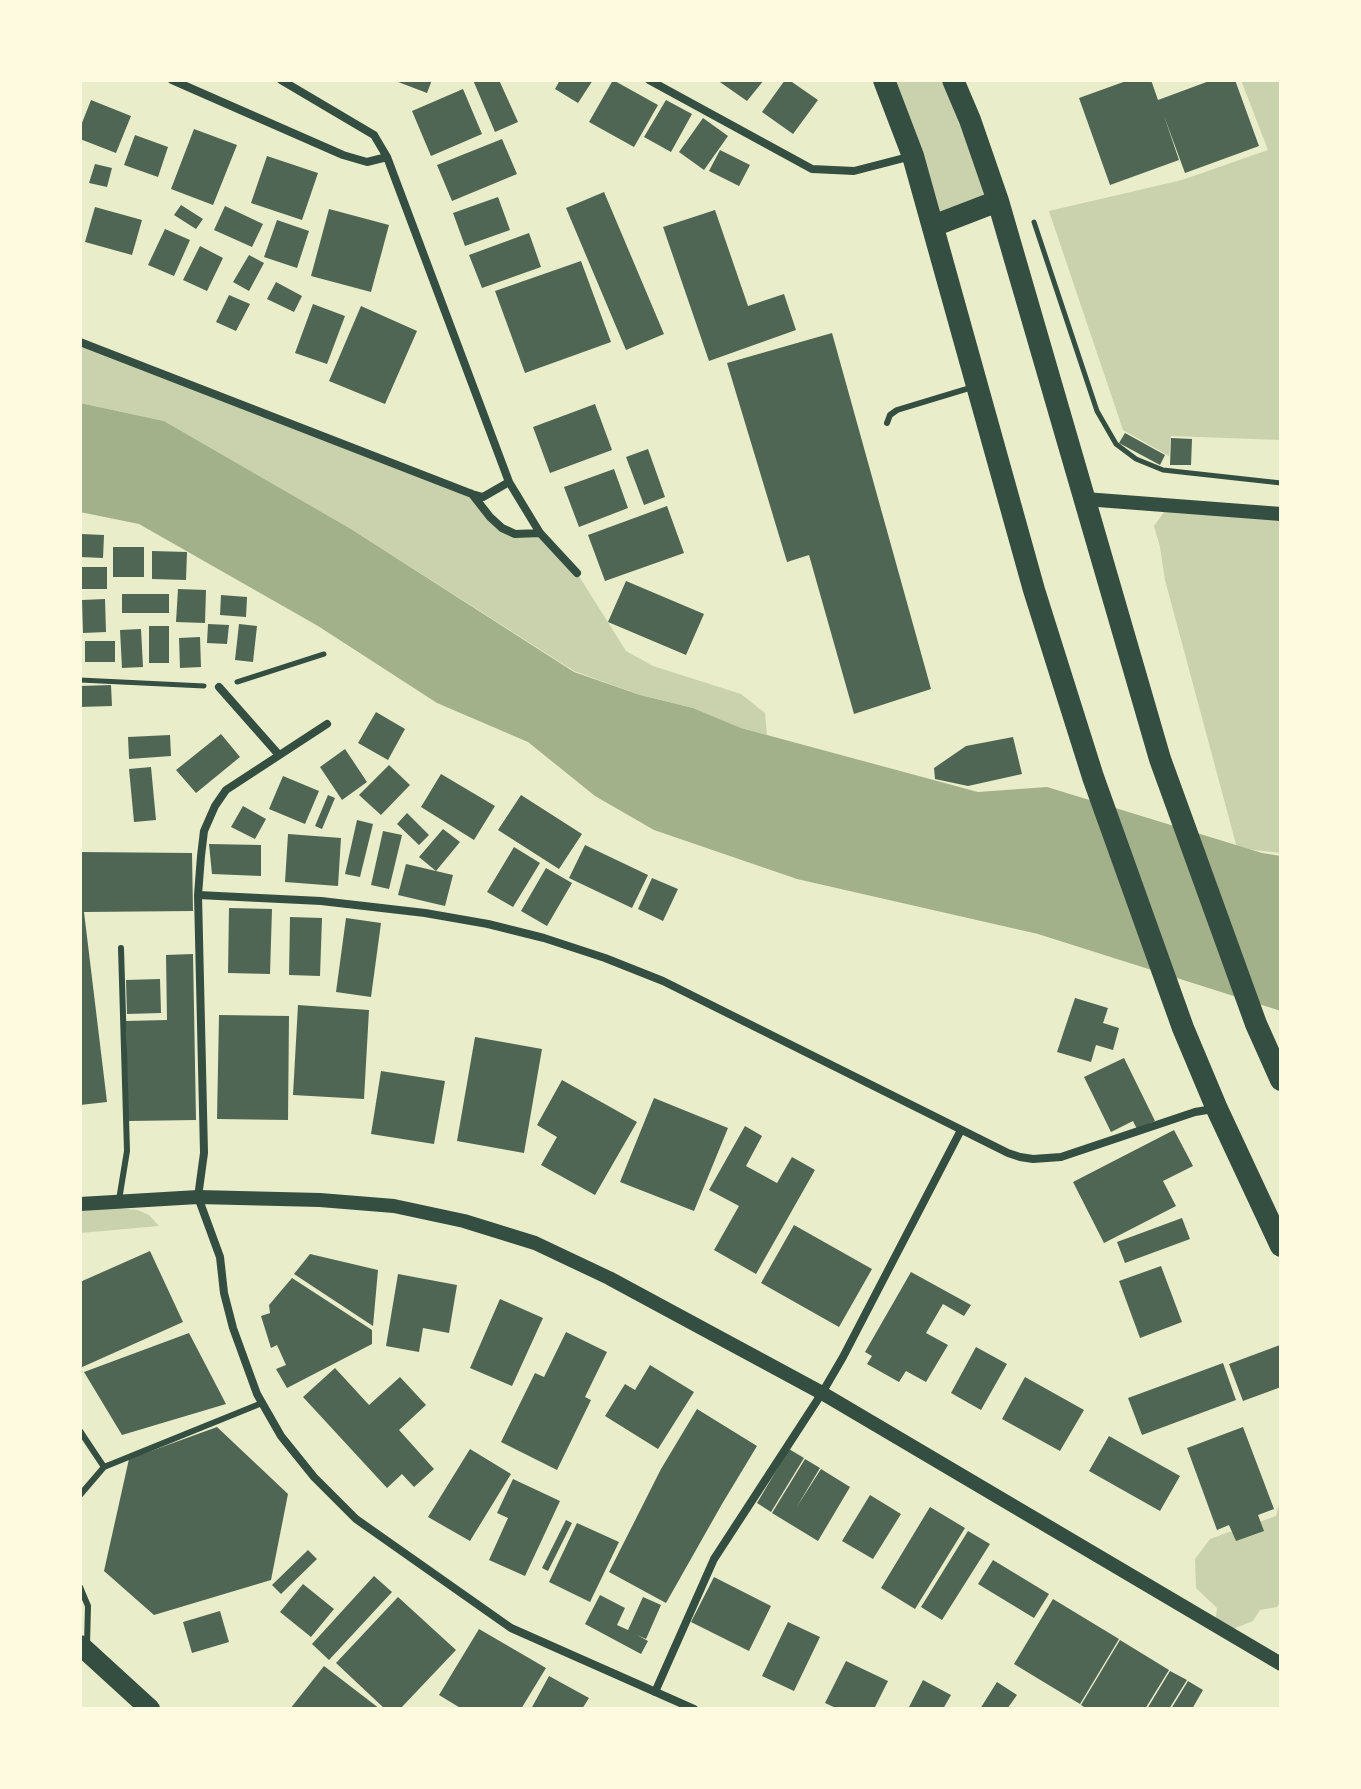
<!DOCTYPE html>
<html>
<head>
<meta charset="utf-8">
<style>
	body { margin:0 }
	#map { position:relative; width:1361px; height:1789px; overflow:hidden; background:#e9edc9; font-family:Helvetica,sans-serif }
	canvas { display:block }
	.frame { position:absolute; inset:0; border:82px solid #fefae0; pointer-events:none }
</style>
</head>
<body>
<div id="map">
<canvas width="1361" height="1789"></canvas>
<div class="frame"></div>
</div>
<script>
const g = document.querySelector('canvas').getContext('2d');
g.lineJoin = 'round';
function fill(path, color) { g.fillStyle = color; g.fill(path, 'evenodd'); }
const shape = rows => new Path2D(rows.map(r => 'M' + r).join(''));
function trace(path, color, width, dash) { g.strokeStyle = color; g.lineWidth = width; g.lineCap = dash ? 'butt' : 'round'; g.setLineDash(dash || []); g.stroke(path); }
fill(shape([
	[884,80,958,80,998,201,933,226],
	[1241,80,1281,80,1281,440,1171,436,1169,456,1123,430,1049,211,1182,180,1268,150],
	[80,341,472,494,502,528,524,534,540,533,577,573,626,651,653,666,741,694,765,713,767,735,741,728,693,708,640,695,574,671,351,529,164,421,80,403],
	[1167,508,1281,517,1281,853,1237,848,1165,580,1160,547,1154,526],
	[108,1207,138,1210,149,1215,159,1226,80,1233,80,1210],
	[1281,1497,1281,1601,1277,1607,1260,1610,1253,1621,1228,1631,1215,1624,1217,1608,1196,1588,1195,1559,1210,1539,1229,1532,1248,1533,1254,1524,1276,1516]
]), '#cad2ad');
fill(shape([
	[80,403,164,421,351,529,574,672,640,695,693,708,741,728,978,792,1047,787,1262,853,1281,856,1281,1011,1038,934,797,879,654,830,595,796,528,742,437,703,318,626,139,524,80,512]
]), '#a3b18a');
fill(shape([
	[393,80,432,80,427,93],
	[473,80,499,80,518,122,495,132],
	[560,80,593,80,578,103,555,89],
	[613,80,658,105,634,147,589,122],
	[717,80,764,80,747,101],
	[785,80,789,80,818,100,793,134,762,112],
	[1129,80,1151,80,1158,100,1212,80,1235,80,1259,146,1185,173,1164,116,1179,160,1110,185,1079,98],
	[463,89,482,134,431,156,412,111],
	[91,100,131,116,116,153,80,139,80,128],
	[666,100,692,114,671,152,644,137],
	[703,118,728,136,704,170,679,152],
	[194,129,237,145,213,205,171,189],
	[135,135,168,147,158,177,124,165],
	[502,139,517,174,452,201,437,165],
	[720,150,750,165,739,186,709,171],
	[267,156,318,173,302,220,251,203],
	[95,164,112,168,107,187,89,183],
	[604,192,664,334,626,350,566,208],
	[498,197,510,230,465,246,453,213],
	[181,205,203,219,196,229,174,215],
	[225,206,263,224,252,247,214,230],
	[95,207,142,220,132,255,85,242],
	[329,209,389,225,371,292,311,276],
	[715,210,748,306,784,294,796,330,709,361,663,227],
	[277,220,309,231,297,268,264,257],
	[165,229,190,240,174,276,148,265],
	[529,233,541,267,482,288,469,255],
	[200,246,223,258,207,291,183,280],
	[249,255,264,263,249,291,233,282],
	[581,261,611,342,525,373,495,291],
	[276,282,302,296,294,312,267,299],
	[229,295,250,304,236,331,216,322],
	[313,304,345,316,327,364,295,353],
	[361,306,417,331,385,404,329,381],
	[832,333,931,689,854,714,809,555,787,562,727,363],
	[595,404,612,450,550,473,533,427],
	[1125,433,1165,455,1160,465,1119,443],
	[1171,438,1192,439,1191,465,1170,465],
	[648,449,665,497,644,505,626,457],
	[614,469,628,508,579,527,564,487],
	[667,506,684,553,605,581,588,535],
	[81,534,104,535,103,558,80,557],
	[113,547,144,547,144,577,113,577],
	[152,551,187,552,186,580,152,579],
	[80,567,107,567,107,589,80,589],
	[626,581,704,614,686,655,608,622],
	[178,589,206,590,205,623,176,622],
	[122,594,169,594,169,613,122,613],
	[221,595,247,597,246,617,220,615],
	[105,599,106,632,83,633,82,600],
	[208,624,229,625,227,644,207,643],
	[239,624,257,626,253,662,235,660],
	[149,626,169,626,169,663,149,663],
	[141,629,143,667,122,668,120,630],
	[200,637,201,667,180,668,179,638],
	[85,641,115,641,115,662,85,662],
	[111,685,112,706,80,707,80,686],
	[376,712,405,729,388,760,358,743],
	[221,734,240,757,196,793,176,770],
	[170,735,171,756,129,759,128,737],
	[1013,737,1022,774,968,786,935,779,934,768,966,746],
	[345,749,367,782,342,800,320,767],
	[389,765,410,785,381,815,359,795],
	[151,767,156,820,134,822,129,769],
	[441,774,495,806,474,840,421,807],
	[283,776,319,791,305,824,269,809],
	[328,795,335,798,322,829,315,826],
	[521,795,582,834,559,869,498,830],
	[243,806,266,819,255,839,231,827],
	[407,813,429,835,419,845,397,824],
	[357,820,373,824,360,877,345,874],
	[443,829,460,842,436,871,419,857],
	[383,831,402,835,389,889,371,885],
	[288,834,341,838,338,886,285,882],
	[209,844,261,845,261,876,212,874],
	[585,845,648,875,632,908,569,878],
	[514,847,540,863,513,907,487,892],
	[80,852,192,853,193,911,84,912,107,1102,80,1105],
	[406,864,453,875,445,906,398,895],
	[546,868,572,883,547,926,521,911],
	[652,878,678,889,663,921,638,909],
	[229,908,272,909,270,974,228,973],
	[290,917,322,918,320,976,289,975],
	[346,918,381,923,371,997,336,992],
	[193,954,196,1120,128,1121,126,1021,167,1020,166,955],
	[160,979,161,1013,127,1014,126,980],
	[1075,998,1108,1008,1103,1023,1119,1028,1113,1050,1096,1045,1091,1062,1057,1052],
	[298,1005,369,1010,364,1099,293,1095],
	[219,1015,289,1016,288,1120,217,1119],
	[475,1037,542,1049,524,1153,457,1141],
	[1124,1058,1155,1121,1137,1129,1133,1121,1111,1132,1084,1077],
	[381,1071,445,1081,434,1144,371,1134],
	[562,1080,637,1122,595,1195,541,1165,557,1137,537,1125],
	[654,1098,728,1128,694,1211,620,1182],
	[745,1126,762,1136,746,1166,777,1183,792,1157,815,1170,756,1274,714,1250,739,1206,709,1190],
	[1174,1130,1193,1166,1163,1181,1176,1206,1104,1243,1073,1182],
	[1182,1218,1190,1239,1125,1263,1117,1242],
	[794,1225,872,1269,839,1327,761,1283],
	[150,1251,183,1322,80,1368,80,1282],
	[310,1254,378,1270,373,1326,294,1274],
	[1161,1266,1182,1322,1140,1338,1119,1281],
	[911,1272,971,1305,964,1316,943,1304,926,1333,948,1345,926,1382,906,1371,899,1382,867,1364,872,1356,865,1352],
	[398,1274,457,1285,449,1333,423,1328,419,1352,386,1346],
	[292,1278,372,1330,372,1344,287,1388,276,1369,286,1365,277,1345,271,1348,261,1316,270,1313,269,1305],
	[500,1299,543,1318,512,1386,470,1368],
	[566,1332,607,1352,585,1397,591,1400,557,1470,501,1442,535,1373,544,1377],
	[189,1333,226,1404,122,1435,84,1372],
	[1280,1345,1281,1387,1243,1401,1229,1364],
	[976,1347,1007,1364,981,1410,951,1393],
	[1223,1363,1236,1400,1142,1435,1128,1398],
	[650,1365,694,1392,658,1449,605,1416,625,1384,635,1390],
	[335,1368,369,1405,400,1377,426,1405,399,1430,434,1469,414,1487,402,1474,387,1488,303,1397],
	[1025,1377,1084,1410,1060,1451,1002,1419],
	[697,1409,757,1446,722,1504,666,1603,609,1572,661,1469],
	[217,1427,288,1494,271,1580,154,1615,104,1571,129,1459],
	[1243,1427,1274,1509,1258,1515,1264,1531,1236,1541,1229,1525,1217,1530,1187,1448],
	[1109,1436,1180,1476,1160,1511,1089,1471],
	[470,1449,511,1474,470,1541,428,1517],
	[789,1449,804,1458,771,1512,757,1503],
	[805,1459,820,1468,796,1508,821,1469,850,1487,818,1541,772,1513],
	[513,1479,560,1501,525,1576,489,1560,508,1518,497,1513],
	[870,1495,901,1514,873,1559,842,1541],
	[930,1507,965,1528,915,1609,881,1588],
	[566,1520,572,1523,548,1571,542,1568],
	[577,1523,619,1542,590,1602,549,1582],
	[968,1531,990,1544,942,1620,921,1607],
	[308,1550,317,1559,281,1594,272,1585],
	[993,1560,1049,1594,1034,1618,978,1584],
	[374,1576,392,1592,329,1660,312,1644],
	[714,1577,771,1606,749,1651,691,1622],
	[303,1584,334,1609,311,1637,280,1612],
	[600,1595,625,1608,617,1625,628,1630,643,1597,661,1605,646,1639,637,1635,648,1641,641,1654,585,1624],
	[398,1597,456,1650,400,1709,385,1709,336,1663],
	[1053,1599,1119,1639,1080,1704,1014,1664],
	[220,1611,229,1642,192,1653,183,1622],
	[788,1622,820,1637,794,1691,762,1676],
	[479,1629,546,1668,521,1709,462,1709,439,1695],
	[1120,1640,1169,1670,1145,1709,1087,1709,1081,1705],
	[846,1661,888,1681,874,1709,838,1709,825,1703],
	[324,1666,380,1709,290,1709],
	[1170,1671,1187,1680,1169,1709,1147,1709],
	[549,1676,589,1698,582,1709,531,1709],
	[923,1680,951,1695,943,1709,908,1709],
	[1188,1681,1203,1690,1192,1709,1171,1709],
	[997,1682,1017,1695,1007,1709,980,1709]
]), '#4f6655');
trace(shape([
	[1034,222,1097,411,1116,444,1136,459,1163,470,1281,483],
	[80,680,204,686],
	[237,682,324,654]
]), '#344e41', 5);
trace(shape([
	[887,423,890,415,897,410,973,387],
	[119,1200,127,1151,121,948],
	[80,1431,104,1467],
	[80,1495,104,1467,262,1403],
	[80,1587,88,1606,87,1644]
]), '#344e41', 6);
trace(shape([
	[172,80,343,155,367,162,387,157],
	[649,80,812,169,854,171,912,156],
	[80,342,472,494,483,497,509,482,387,157,374,135,281,80],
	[509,482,540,533,577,573],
	[472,494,490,517,502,528,515,534,540,533],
	[219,687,279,755],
	[327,724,226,790,215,806,204,831,201,856,198,895,204,1153,198,1197,220,1257,224,1293,233,1328,257,1394,281,1436,314,1477,356,1519,511,1628,694,1709],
	[198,895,321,901,425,913,488,924,544,938,605,958,663,981,1008,1153,1020,1157,1033,1159,1061,1157,1195,1112,1213,1109],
	[655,1692,714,1559,822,1393,843,1357,961,1130]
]), '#344e41', 8);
trace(shape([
	[1085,499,1281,514],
	[80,1204,198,1197,320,1200,394,1206,464,1221,535,1243,609,1278,822,1393,1281,1664]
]), '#344e41', 14);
trace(shape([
	[80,1645,150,1709]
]), '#344e41', 20);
trace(shape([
	[884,80,913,156,1034,590,1093,777,1183,1028,1217,1109,1281,1246],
	[953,80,970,120,998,201,1160,759,1256,1024,1281,1080],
	[933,226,998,201]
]), '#344e41', 22);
</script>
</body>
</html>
